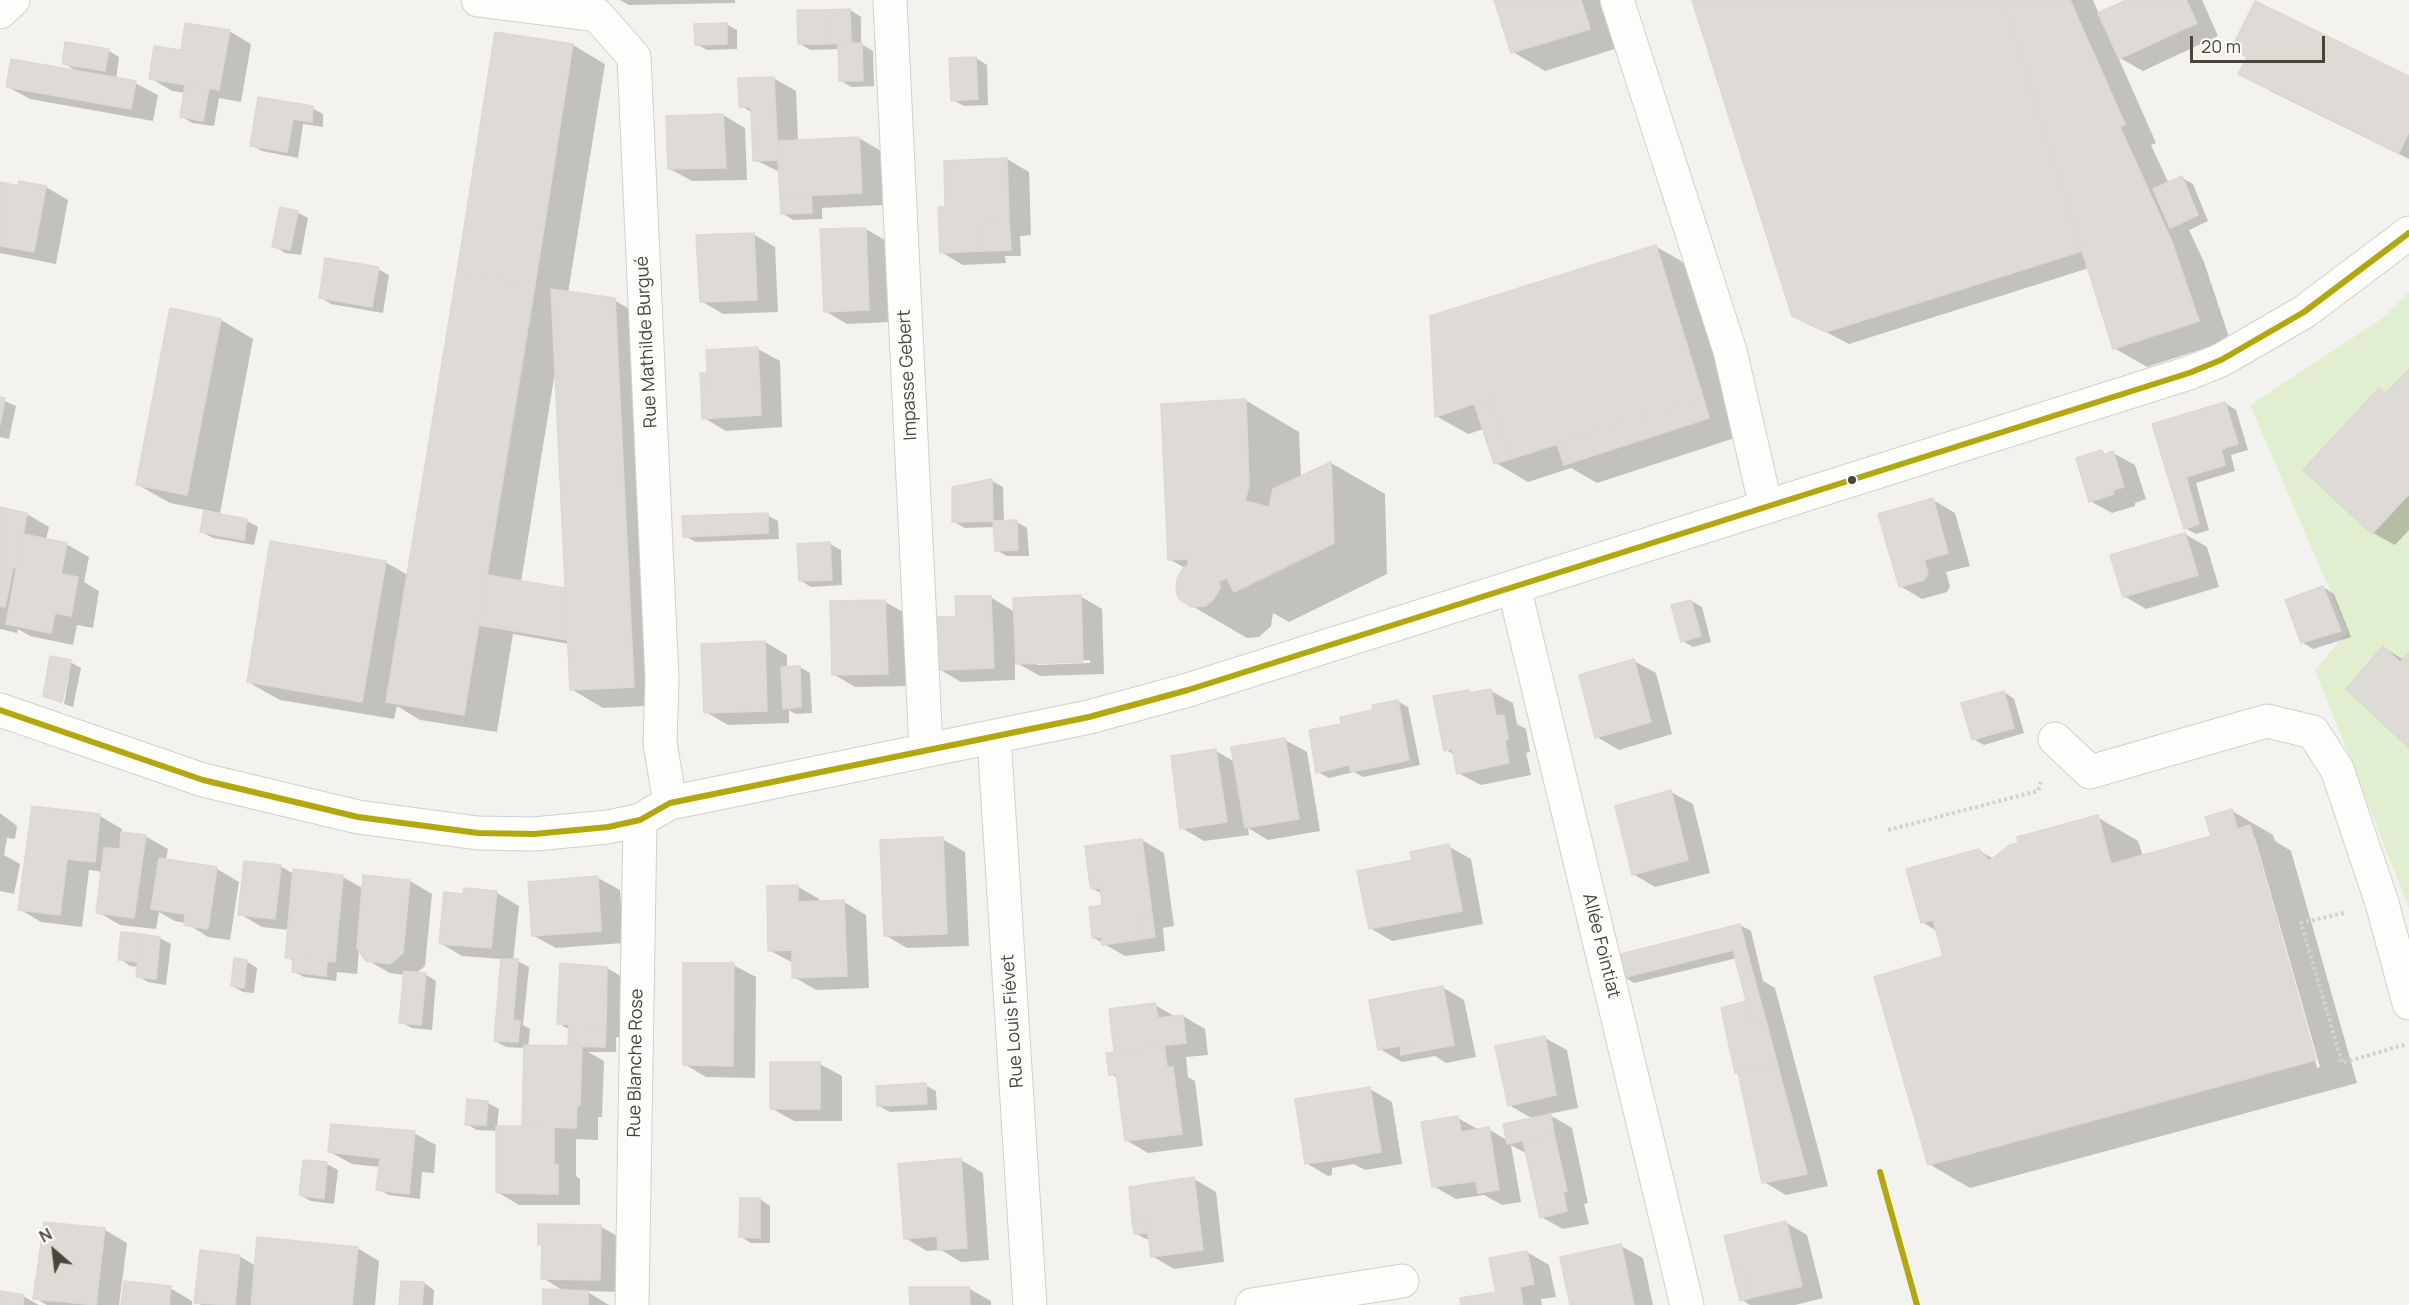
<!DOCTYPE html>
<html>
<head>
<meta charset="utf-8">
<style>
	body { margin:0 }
	#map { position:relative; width:2409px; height:1305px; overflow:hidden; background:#f4f2ee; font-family:Manrope,sans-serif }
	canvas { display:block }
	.north { position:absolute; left:24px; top:1221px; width:60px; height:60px; -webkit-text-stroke:4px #fff; paint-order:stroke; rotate:332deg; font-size:16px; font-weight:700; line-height:24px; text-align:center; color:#4b4439 }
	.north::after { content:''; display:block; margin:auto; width:21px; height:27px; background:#4b4439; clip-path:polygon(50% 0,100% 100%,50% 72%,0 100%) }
	.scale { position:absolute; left:2190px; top:36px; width:135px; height:27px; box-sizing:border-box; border:3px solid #4b4439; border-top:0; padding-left:8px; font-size:18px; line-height:21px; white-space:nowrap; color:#4b4439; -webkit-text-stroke:4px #fff; paint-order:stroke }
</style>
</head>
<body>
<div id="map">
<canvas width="2409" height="1305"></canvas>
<div class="north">N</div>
<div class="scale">20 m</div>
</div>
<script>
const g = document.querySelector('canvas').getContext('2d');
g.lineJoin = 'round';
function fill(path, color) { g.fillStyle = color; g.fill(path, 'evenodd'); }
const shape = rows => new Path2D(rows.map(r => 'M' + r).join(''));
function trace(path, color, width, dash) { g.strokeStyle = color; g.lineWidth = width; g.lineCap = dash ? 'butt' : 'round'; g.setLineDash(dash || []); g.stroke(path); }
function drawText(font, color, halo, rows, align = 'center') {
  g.font = font + ' Manrope,sans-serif'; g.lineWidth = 4.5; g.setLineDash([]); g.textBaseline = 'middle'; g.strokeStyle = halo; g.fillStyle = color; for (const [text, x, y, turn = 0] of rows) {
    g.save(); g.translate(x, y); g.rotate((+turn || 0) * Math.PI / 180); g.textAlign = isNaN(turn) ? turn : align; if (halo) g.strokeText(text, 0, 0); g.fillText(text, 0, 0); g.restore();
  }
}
fill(shape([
	[2409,292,2409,908,2315,670,2348,632,2250,405,2383,318]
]), '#e1eecf');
fill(shape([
	[620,0,735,0,735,3,629,5],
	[1496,0,1607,0,1621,47,1545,71,1513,52],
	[1694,0,2093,0,2099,14,2129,0,2202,0,2218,36,2143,71,2118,57,2156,143,2151,145,2169,184,2182,178,2193,184,2208,221,2189,230,2204,262,2230,340,2147,367,2114,348,2089,268,1849,344,1793,315],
	[850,10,861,17,861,44,873,51,874,86,851,87,840,80,840,49,810,50,799,43],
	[726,24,737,30,737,49,707,50,696,44],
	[229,31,251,44,241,102,219,98,214,126,192,123,182,117,186,93,172,91,150,78,182,52],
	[496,33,573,45,605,64,568,293,614,300,647,319,665,705,603,708,571,689,569,644,513,634,497,732,420,720,397,706,394,719,280,700,248,682,385,562,408,575],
	[555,372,567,590,521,582],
	[109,51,119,57,116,79,135,83,158,95,153,121,30,99,8,87,80,73,63,63],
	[976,58,987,65,988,105,964,106,953,100],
	[2240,73,2409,78,2409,159,2272,92],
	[773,78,796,91,798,141,859,138,881,151,883,205,822,208,822,219,793,220,782,213,780,172,755,160,753,113,741,106],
	[259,99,312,108,323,114,323,127,303,124,298,158,262,151,252,145],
	[723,115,745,128,747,180,692,181,670,169],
	[1007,159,1029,172,1031,235,1020,236,1021,256,1005,256,1006,263,963,265,941,252,947,208],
	[0,184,19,187,46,187,68,200,56,264,0,253],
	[297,212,308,218,301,255,285,253,274,246],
	[866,229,888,242,890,322,847,324,825,311],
	[753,234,775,247,778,312,723,314,701,301],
	[1655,246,1688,265,1741,436,1597,483,1571,468,1528,482,1496,463,1484,429,1468,434,1436,416],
	[378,269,389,275,383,313,331,304,320,297],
	[221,320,253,339,220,513,170,503,138,485],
	[758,349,780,361,782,427,726,431,704,418,707,374,709,376],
	[2409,371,2409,530,2395,545,2373,533,2380,390,2387,394],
	[0,399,16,406,9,439,0,437],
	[1245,400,1299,432,1301,477,1331,463,1385,494,1387,574,1289,622,1273,613,1271,626,1259,637,1247,638,1192,606,1185,568,1169,559],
	[2225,403,2236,410,2248,450,2231,455,2235,471,2196,483,2209,530,2196,534,2185,528,2154,425],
	[2102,452,2107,455,2113,453,2135,465,2146,499,2135,503,2135,506,2112,513,2090,501],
	[992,481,1003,487,1004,522,1017,522,1027,528,1029,556,1007,556,996,550,995,527,965,528,954,522],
	[1933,500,1955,513,1970,566,1946,572,1950,587,1947,592,1922,599,1900,586],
	[0,509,27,514,49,527,46,540,66,544,89,557,84,582,99,591,93,628,77,625,73,645,30,636,18,629,17,633,0,629],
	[206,513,247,521,258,527,254,545,213,538,202,532],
	[767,515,778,521,779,539,696,542,685,536],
	[2185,534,2207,547,2219,587,2146,609,2124,596],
	[830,544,841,550,842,585,811,587,800,580],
	[2323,587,2334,594,2351,637,2313,649,2302,642],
	[1080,596,1102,609,1104,674,1040,676,1015,662,1015,680,961,682,939,669,957,618,990,597,1015,612],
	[1090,660,1090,663,1037,665,1037,662],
	[1691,601,1702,607,1711,642,1693,647,1682,641],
	[885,602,907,614,909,686,855,687,833,674],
	[765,642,787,655,787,668,800,667,810,673,812,713,795,714,789,710,789,723,728,725,706,712],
	[2384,648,2404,660,2409,655,2409,746],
	[51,658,70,662,81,668,73,707,64,704,71,663,68,663,61,703,44,695],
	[1634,661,1656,673,1672,734,1619,750,1597,737],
	[1468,691,1473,694,1491,691,1513,703,1517,724,1526,729,1530,752,1526,753,1531,775,1481,785,1458,773,1455,755,1446,750],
	[2004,692,2014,699,2024,733,1984,745,1973,739],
	[1397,701,1408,707,1420,765,1363,777,1354,772,1329,778,1318,772,1343,725],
	[1285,740,1307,752,1320,831,1268,840,1248,828,1249,835,1204,841,1182,828,1216,751,1235,762],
	[1671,792,1693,804,1710,873,1655,887,1633,874],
	[33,808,100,816,122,829,122,833,145,836,168,849,166,861,217,869,239,882,230,940,208,937,186,923,175,921,159,912,156,929,120,925,98,912,103,872,89,870,82,927,41,922,19,909],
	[2232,811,2273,835,2275,841,2291,851,2357,1083,1970,1188,1929,1164,1945,957,1937,931,1922,922,1979,851,1994,859,2097,817,2138,841,2143,856,2213,837],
	[2252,838,2255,838,2320,1067,2317,1068],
	[0,813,17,826,15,839,7,838,4,855,20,864,14,894,0,891],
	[942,839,965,852,969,946,907,948,885,935],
	[1142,840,1164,853,1174,926,1163,928,1165,951,1125,956,1094,938,1104,906,1102,894,1092,888,1087,848],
	[1448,846,1471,859,1483,924,1392,941,1370,928,1413,861],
	[280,866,294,874,294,871,343,877,364,889,410,881,432,894,425,966,415,974,425,974,436,981,432,1030,412,1028,401,1022,405,975,390,973,367,960,359,949,357,974,337,972,336,981,304,977,293,971,294,961,286,957,289,930,262,927,240,914],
	[598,878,620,890,623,943,556,948,534,936],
	[797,886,819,899,820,903,844,902,866,915,869,988,816,990,794,977,793,963,769,950],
	[497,893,519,906,513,961,518,961,529,967,523,1025,530,1029,528,1047,574,1048,570,1030,558,1023,607,968,629,981,628,1038,616,1037,616,1052,588,1052,604,1061,602,1117,598,1117,598,1140,576,1139,576,1176,580,1179,580,1205,519,1205,497,1192,498,1131,477,1130,466,1124,468,1101,488,1103,499,1109,497,1127,523,1128,525,1048,506,1047,495,1041,502,959,462,956,440,943,464,896],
	[1740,925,1751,931,1763,981,1775,988,1828,1186,1786,1195,1764,1182,1723,1009,1748,1002,1737,958,1634,983,1624,977],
	[122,934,160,938,171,944,166,985,148,982,138,976,139,967,130,966,120,959],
	[246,961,257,968,254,993,243,992,232,986],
	[733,965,756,977,755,1078,706,1077,684,1064],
	[1442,987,1464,1000,1476,1057,1446,1063,1435,1056,1402,1062,1380,1049],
	[1155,1005,1176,1017,1183,1016,1205,1029,1208,1055,1186,1057,1188,1077,1195,1081,1203,1146,1148,1153,1126,1140,1118,1078,1110,1074,1115,1053,1110,1010],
	[1545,1038,1567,1050,1578,1108,1548,1114,1572,1128,1588,1203,1584,1204,1589,1224,1563,1229,1541,1217,1527,1154,1511,1145,1521,1202,1502,1205,1484,1195,1456,1199,1433,1186,1458,1118,1479,1130,1488,1129,1507,1140,1533,1119,1509,1105],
	[820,1064,842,1076,842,1121,794,1121,771,1108],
	[925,1085,936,1091,937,1110,890,1112,879,1106],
	[1370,1089,1392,1102,1402,1164,1365,1170,1354,1164,1332,1168,1332,1175,1328,1176,1306,1163],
	[414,1133,436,1145,434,1173,422,1172,420,1199,389,1195,378,1189,380,1167,352,1164,330,1152],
	[961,1160,983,1173,989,1260,961,1262,941,1250,927,1251,905,1238],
	[304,1162,327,1164,338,1170,334,1204,311,1201,300,1195],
	[1194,1179,1216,1192,1224,1262,1174,1269,1152,1256,1150,1239,1146,1239,1135,1233],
	[760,1199,770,1206,770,1243,751,1243,740,1236],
	[1785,1222,1807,1235,1823,1298,1795,1305,1750,1305,1742,1300],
	[45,1223,105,1230,127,1243,119,1305,47,1305,35,1298],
	[600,1226,622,1239,621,1292,586,1291,609,1305,544,1305,565,1292,543,1278,543,1246,540,1244],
	[1621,1246,1643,1258,1653,1305,1572,1305],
	[357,1248,379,1261,375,1305,201,1305,196,1302,239,1256,256,1266],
	[1527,1252,1549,1265,1556,1297,1541,1299,1542,1305,1462,1305,1497,1293],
	[424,1283,434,1290,433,1305,401,1305],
	[170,1288,192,1301,192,1305,123,1305],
	[968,1288,991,1301,991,1305,911,1305],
	[0,1293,23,1296,39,1305,0,1305]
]), '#0003');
const building = shape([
	[1494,0,1581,0,1590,29,1511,53,1494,0],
	[1692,0,2003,0,2082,251,1826,332,1792,316,1692,0],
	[2003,0,2070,0,2125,124,2120,127,2172,242,2199,321,2113,349,2003,0],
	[2126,0,2186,0,2197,23,2119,59,2098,13,2126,0],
	[2255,1,2409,76,2409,132,2399,153,2238,74,2247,57,2231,49,2255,1],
	[850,9,851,43,825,44,824,10,850,9],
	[797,10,824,10,825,44,798,44,797,10],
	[185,23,230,30,219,90,149,79,154,46,181,50,185,23],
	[727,23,727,44,695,45,694,24,727,23],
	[495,32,573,44,535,285,457,272,495,32],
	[65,42,109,49,105,71,62,64,65,42],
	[838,43,862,43,863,81,839,81,838,43],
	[976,57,978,99,951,101,949,58,976,57],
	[11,59,136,81,131,109,6,87,11,59],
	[774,77,778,160,753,161,751,107,739,107,738,78,774,77],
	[185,85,209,88,203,121,180,117,185,85],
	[258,97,313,106,312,122,293,119,287,152,250,146,258,97],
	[723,114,726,168,668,169,666,116,723,114],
	[859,137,862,193,780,197,777,141,859,137],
	[1007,158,1009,223,983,224,984,251,940,253,938,207,945,207,944,161,1007,158],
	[2182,176,2198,215,2170,228,2153,189,2182,176],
	[19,181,46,186,34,252,0,246,0,182,18,186,19,181],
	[811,195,812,213,781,214,780,197,811,195],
	[280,207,298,211,290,250,272,247,280,207],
	[1009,223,1011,250,984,251,983,224,1009,223],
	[866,228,869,310,824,312,820,229,866,228],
	[754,233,757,300,700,302,696,235,754,233],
	[1656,245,1703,397,1511,459,1491,398,1435,417,1430,316,1656,245],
	[325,258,379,267,372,307,319,298,325,258],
	[457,272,535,285,464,715,386,702,457,272],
	[551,289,615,298,634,687,570,690,551,289],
	[170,308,221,319,187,495,136,485,170,308],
	[758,347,761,415,702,419,701,390,708,390,706,350,758,347],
	[2409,369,2409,494,2372,534,2303,470,2379,388,2385,394,2409,369],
	[700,373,707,373,708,390,701,390,700,373],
	[0,397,5,398,0,425,0,397],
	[1703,397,1709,418,1564,465,1557,444,1703,397],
	[1491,398,1511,459,1494,464,1474,403,1491,398],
	[1246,399,1249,485,1245,501,1269,507,1273,489,1331,462,1334,543,1234,592,1227,578,1219,581,1220,588,1213,600,1205,606,1192,607,1179,599,1176,592,1177,579,1183,568,1188,566,1188,559,1168,560,1161,404,1246,399],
	[2225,402,2238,444,2221,449,2225,465,2186,477,2199,524,2184,529,2152,424,2225,402],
	[2102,450,2104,455,2113,451,2124,487,2113,490,2114,494,2089,502,2076,458,2102,450],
	[992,479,993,521,952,522,952,487,992,479],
	[1933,498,1948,553,1924,560,1928,574,1924,580,1899,587,1878,514,1933,498],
	[0,507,27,513,17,568,13,567,5,607,0,606,0,507],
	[204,511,247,519,244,540,200,532,204,511],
	[768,513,768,533,683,537,682,516,768,513],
	[1017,520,1018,550,995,551,993,521,1017,520],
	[2185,533,2198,575,2123,597,2110,555,2185,533],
	[23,534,67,543,61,574,78,577,71,616,55,613,51,633,6,624,23,534],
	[270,541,386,561,362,702,247,682,270,541],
	[830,542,832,580,799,581,797,544,830,542],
	[487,575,565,588,568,640,479,625,487,575],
	[2323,586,2341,631,2301,643,2285,600,2323,586],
	[1081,595,1083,662,1016,664,1013,598,1081,595],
	[955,596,991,596,994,668,938,670,936,617,956,617,955,596],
	[885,600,888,674,832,675,830,601,885,600],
	[1691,600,1701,636,1681,642,1671,605,1691,600],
	[765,641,767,711,704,713,701,644,765,641],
	[2383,646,2400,662,2409,653,2409,748,2346,689,2383,646],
	[50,656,71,660,62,702,43,696,50,656],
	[1634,659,1651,722,1595,738,1579,675,1634,659],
	[800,666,801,707,783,709,781,667,800,666],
	[1491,689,1496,716,1504,715,1508,739,1505,741,1509,763,1457,774,1452,749,1444,751,1433,696,1469,690,1469,693,1491,689],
	[2004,691,2014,728,1972,740,1961,703,2004,691],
	[1398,700,1409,760,1351,772,1349,765,1316,773,1309,730,1341,724,1340,717,1373,710,1372,705,1398,700],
	[1285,738,1299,819,1245,828,1231,747,1285,738],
	[1216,749,1227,822,1180,829,1171,756,1216,749],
	[1671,790,1688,860,1632,875,1615,806,1671,790],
	[32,806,100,814,95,862,67,859,60,915,18,910,32,806],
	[2232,809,2237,829,2250,825,2316,1060,1928,1165,1874,977,1943,956,1933,920,1921,923,1906,869,1979,849,1989,861,2010,845,2018,843,2017,837,2098,815,2111,864,2211,836,2205,817,2232,809],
	[121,832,146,835,134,918,96,913,104,848,120,849,121,832],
	[943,837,947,934,884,936,880,840,943,837],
	[1142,839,1152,914,1140,916,1143,939,1102,945,1101,937,1092,938,1089,907,1102,905,1099,876,1089,878,1085,846,1142,839],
	[1449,844,1462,911,1369,929,1357,871,1412,860,1410,852,1449,844],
	[159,858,217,867,208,929,184,925,185,914,151,909,159,858],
	[244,861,281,865,275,919,238,915,244,861],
	[293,869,343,875,335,962,285,958,293,869],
	[363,875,410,880,403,953,390,964,366,961,357,948,363,875],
	[598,876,601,931,532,936,528,882,598,876],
	[1099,876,1100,888,1091,889,1089,878,1099,876],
	[798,885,798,902,844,900,847,976,792,978,792,950,768,951,767,886,798,885],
	[464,888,497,891,491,948,439,944,444,892,463,894,464,888],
	[1152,914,1155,937,1143,939,1140,916,1152,914],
	[1740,924,1753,974,1740,977,1733,950,1622,978,1617,955,1740,924],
	[121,932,141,934,138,962,118,960,121,932],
	[141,934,160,937,156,979,136,977,141,934],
	[234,958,247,960,244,988,231,986,234,958],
	[293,958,327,962,326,976,292,972,293,958],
	[501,959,518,959,513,1020,520,1021,518,1042,494,1041,501,959],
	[560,963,607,967,606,1026,557,1024,560,963],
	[683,963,734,963,733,1066,683,1065,683,963],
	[404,971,426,973,421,1025,399,1023,404,971],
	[1753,974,1766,1021,1752,1024,1740,977,1753,974],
	[1443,986,1454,1045,1422,1051,1421,1042,1378,1050,1369,1000,1443,986],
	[1746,1001,1752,1024,1766,1021,1777,1063,1735,1073,1721,1008,1746,1001],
	[1155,1003,1158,1018,1183,1015,1186,1043,1114,1051,1109,1009,1155,1003],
	[569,1025,606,1026,605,1047,568,1046,569,1025],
	[1545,1036,1556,1095,1508,1106,1495,1046,1545,1036],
	[1421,1042,1422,1051,1401,1055,1400,1046,1421,1042],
	[524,1045,582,1046,580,1105,577,1105,576,1128,522,1126,524,1045],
	[1164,1045,1167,1067,1173,1067,1182,1134,1125,1141,1116,1074,1109,1075,1106,1053,1164,1045],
	[770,1062,820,1062,820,1109,770,1109,770,1062],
	[1777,1063,1807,1174,1762,1183,1738,1072,1777,1063],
	[926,1083,927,1104,877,1106,876,1086,926,1083],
	[1370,1087,1381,1152,1342,1159,1340,1151,1310,1156,1311,1163,1305,1164,1295,1099,1370,1087],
	[467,1099,488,1101,486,1125,465,1125,467,1099],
	[1551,1114,1554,1134,1507,1144,1503,1124,1551,1114],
	[1458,1116,1461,1132,1489,1127,1499,1190,1478,1193,1476,1181,1432,1187,1421,1122,1458,1116],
	[331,1124,415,1131,412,1162,328,1152,331,1124],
	[496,1126,554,1127,554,1164,558,1165,558,1194,496,1193,496,1126],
	[1554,1134,1567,1191,1563,1192,1567,1211,1540,1218,1523,1141,1554,1134],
	[1340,1151,1342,1159,1311,1163,1310,1156,1340,1151],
	[380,1158,412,1162,409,1194,376,1190,380,1158],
	[961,1158,967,1248,938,1250,937,1236,904,1239,898,1164,961,1158],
	[303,1160,327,1162,324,1199,299,1195,303,1160],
	[1194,1177,1203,1250,1151,1257,1146,1219,1132,1221,1129,1187,1194,1177],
	[740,1198,760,1198,760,1238,739,1237,740,1198],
	[1146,1219,1148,1233,1134,1234,1132,1221,1146,1219],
	[1786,1221,1802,1286,1750,1298,1742,1265,1732,1268,1724,1236,1786,1221],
	[44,1222,105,1228,96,1305,33,1299,44,1222],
	[538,1224,601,1225,600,1280,541,1279,542,1245,538,1245,538,1224],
	[257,1237,358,1247,352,1305,251,1305,257,1237],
	[1621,1244,1634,1305,1570,1305,1560,1257,1621,1244],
	[200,1250,240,1255,235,1305,194,1303,200,1250],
	[1527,1251,1534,1284,1520,1287,1523,1305,1461,1305,1460,1298,1496,1292,1489,1258,1527,1251],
	[1742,1265,1750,1298,1740,1301,1732,1268,1742,1265],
	[124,1281,171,1286,169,1305,121,1305,124,1281],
	[401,1281,424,1282,422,1305,399,1305,401,1281],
	[909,1287,969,1287,970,1305,910,1305,909,1287],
	[543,1289,588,1291,588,1305,543,1305,543,1289],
	[0,1291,24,1295,23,1305,0,1305,0,1291]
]);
fill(building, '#dedbd6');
trace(building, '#dcd9d4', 1.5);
const minor = shape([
	[478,0,597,15,634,57,662,680,660,743,670,803],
	[890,0,926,749],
	[1617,0,1730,351,1766,507],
	[0,12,13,0],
	[1514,587,1687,1305],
	[0,710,203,780,358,817,478,833,534,834,608,827,640,820,670,803,1089,717,1188,690,2189,373,2221,360,2304,312,2409,233],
	[994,737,1030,1305],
	[2055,739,2090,772,2267,721,2313,732,2337,769,2382,903,2409,1003],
	[632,1305,640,820],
	[1252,1305,1402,1281]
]);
trace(minor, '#d2d0cb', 35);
trace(shape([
	[1888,830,2038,791,2041,782],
	[2344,913,2301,923,2342,1063,2407,1044],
	[1880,1172,1917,1305]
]), '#d3d2cc', 4, [3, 3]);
trace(minor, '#fdfdfc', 33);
trace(shape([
	[0,710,203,780,358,817,478,833,534,834,608,827,640,820,670,803,1089,717,1188,690,2189,373,2221,360,2304,312,2409,233],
	[1880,1172,1917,1305]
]), '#b2a80e', 6);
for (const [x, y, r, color] of [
	[1852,480,5,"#4b4439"]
]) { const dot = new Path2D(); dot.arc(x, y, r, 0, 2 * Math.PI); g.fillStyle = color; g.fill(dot); trace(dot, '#fff', 2); }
drawText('18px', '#4b4439', '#fff', [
	["Rue Mathilde Burgué",647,342,-93],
	["Impasse Gebert",908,375,-93],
	["Allée Fointiat",1601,946,76],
	["Rue Louis Fiévet",1013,1021,-94],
	["Rue Blanche Rose",636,1063,-89]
]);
</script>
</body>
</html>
